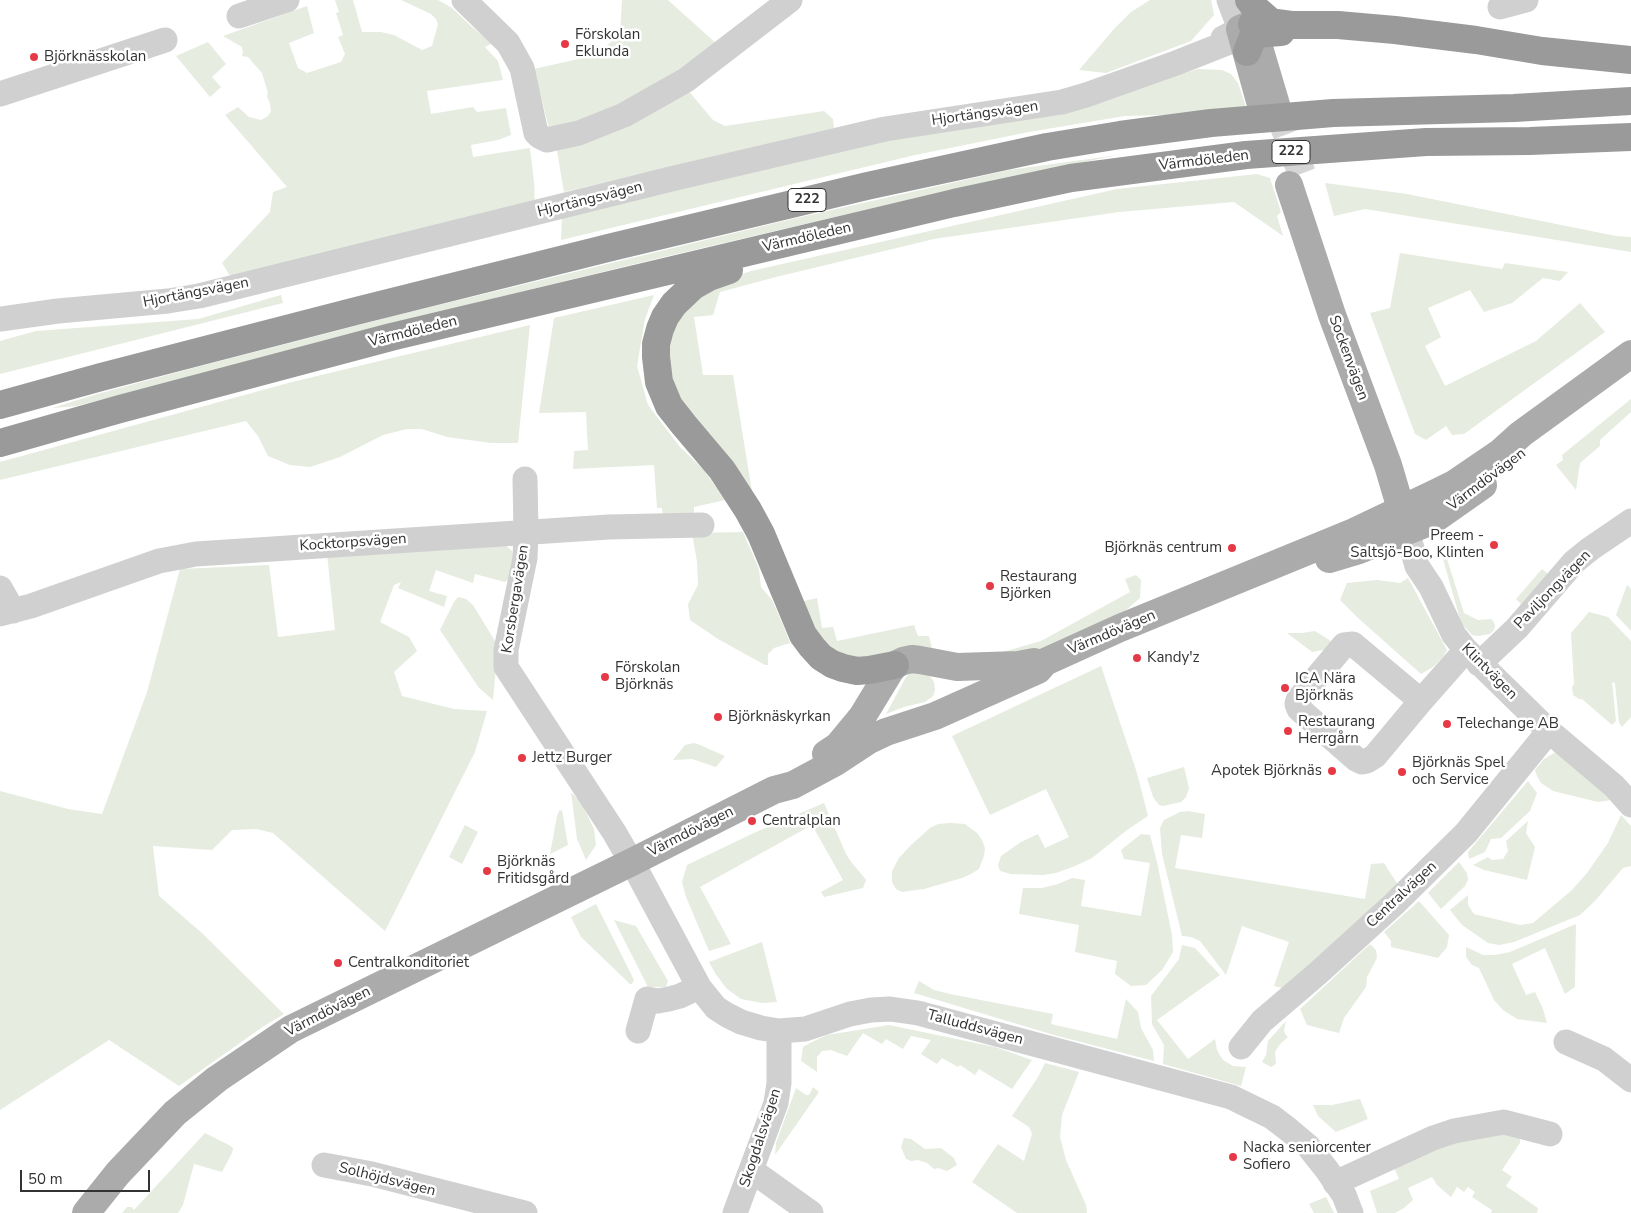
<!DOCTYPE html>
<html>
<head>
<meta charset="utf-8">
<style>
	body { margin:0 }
	#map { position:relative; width:1631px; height:1213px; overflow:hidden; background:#fff; font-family:"Nunito Sans",sans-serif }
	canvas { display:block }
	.scale { position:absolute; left:20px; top:1170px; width:130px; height:22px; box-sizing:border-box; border:2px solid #333; border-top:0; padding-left:6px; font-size:15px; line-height:18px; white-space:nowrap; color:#333; -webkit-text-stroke:4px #fff; paint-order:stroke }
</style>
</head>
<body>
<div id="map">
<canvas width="1631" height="1213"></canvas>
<div class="scale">50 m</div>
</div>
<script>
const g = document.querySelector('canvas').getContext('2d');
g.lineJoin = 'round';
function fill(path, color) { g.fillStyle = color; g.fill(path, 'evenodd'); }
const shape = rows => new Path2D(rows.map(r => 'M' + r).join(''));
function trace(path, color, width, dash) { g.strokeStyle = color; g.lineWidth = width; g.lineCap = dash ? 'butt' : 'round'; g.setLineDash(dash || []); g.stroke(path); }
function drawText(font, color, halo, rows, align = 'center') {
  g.font = font + ' "Nunito Sans",sans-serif'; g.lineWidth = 5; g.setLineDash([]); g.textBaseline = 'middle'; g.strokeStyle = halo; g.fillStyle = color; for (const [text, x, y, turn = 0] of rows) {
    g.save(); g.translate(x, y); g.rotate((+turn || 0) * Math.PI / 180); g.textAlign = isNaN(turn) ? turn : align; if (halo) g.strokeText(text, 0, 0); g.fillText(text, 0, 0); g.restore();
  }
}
fill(shape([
	[335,0,353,0,362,32,381,32,394,35,422,50,432,46,438,24,436,19,431,14,401,0,438,0,452,8,473,28,493,43,485,47,498,61,503,80,427,91,431,114,473,107,477,112,506,108,511,135,498,140,471,145,473,157,530,148,534,182,535,205,232,279,222,263,270,212,273,192,287,187,225,115,238,107,249,117,261,120,268,116,271,111,270,104,267,96,268,93,262,73,248,57,242,56,243,52,242,47,223,36,307,6,314,33,289,43,298,68,307,73,341,62,345,54,338,37,343,35,336,13,339,12],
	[622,0,668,0,718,45,673,79,579,122,549,128,534,69,596,55,620,34],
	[1150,0,1211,0,1214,15,1191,41,1106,73,1079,70,1114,29,1131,12],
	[208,42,226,64,212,77,221,87,210,97,176,56],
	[1198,69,1222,70,1231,74,1238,83,1245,104,1246,113,1125,116,1029,132,915,155,561,240,562,214,793,157,1120,96,1159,81],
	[686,88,713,120,725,126,824,111,833,119,834,128,564,192,556,145],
	[1118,155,938,193,668,256,487,300,77,406,52,408,97,394,197,367,398,315,792,219,1009,170],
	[1257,174,1270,178,1281,212,1277,216,1283,236,1234,202,1119,212,934,239,776,277,720,292,713,315,694,317,703,375,733,375,755,510,670,383,669,342,676,323,686,309,716,283,751,271,1117,189],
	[1325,183,1407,194,1616,236,1631,237,1631,252,1365,209,1334,216],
	[1400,253,1502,269,1505,263,1568,272,1560,281,1543,278,1512,303,1484,312,1470,290,1428,308,1441,337,1425,346,1445,386,1536,341,1580,303,1605,332,1464,434,1452,435,1446,426,1426,440,1415,434,1370,313,1390,308],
	[281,295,283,303,0,374,0,341,36,331,198,319],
	[654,295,645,319,637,366,648,405,680,447,704,470,725,500,694,507,694,517,663,518,662,508,657,508,654,465,573,469,574,451,588,450,586,412,539,413,554,318],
	[530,325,518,443,491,443,447,437,422,429,407,429,383,435,340,457,310,467,290,465,268,456,258,436,246,421,0,480,0,462,292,382],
	[1631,399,1631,412,1600,440,1600,446,1580,463,1576,490,1556,465,1563,460,1562,455],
	[743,532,759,569,761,587,772,600,783,625,790,643,774,648,768,654,768,665,765,665,718,639,690,620,688,604,698,585,697,562,692,533],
	[504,544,512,551,515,560,513,576,505,582,475,574,473,583,436,570,429,591,447,596,444,607,398,588,401,582,394,585,380,622,409,637,417,651,394,672,402,696,454,709,487,711,475,752,385,931,273,833,256,829,232,830,212,850,153,846,159,896,203,934,284,1014,264,1026,179,1086,109,1040,0,1110,0,791,68,809,102,814,147,692,180,569,269,565,278,637,335,630,327,554],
	[1443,559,1447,559,1464,613,1478,620,1491,619,1494,622,1495,626,1494,630,1490,634,1478,636,1472,635,1463,625,1460,619],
	[1542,569,1548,574,1521,604,1516,599],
	[1136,575,1141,580,1140,598,1125,611,1031,654,857,660,832,651,796,603,817,598,822,628,833,627,837,641,914,625,918,636,929,636,932,648,968,656,1003,652,1041,641,1130,592,1125,579],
	[1408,578,1447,650,1443,657,1433,667,1421,674,1357,617,1340,600,1347,583,1377,580,1400,583],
	[1627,585,1631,589,1631,631,1616,615],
	[458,597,466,599,473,605,498,646,493,700,479,688,440,630,454,602],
	[1589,612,1608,617,1631,641,1631,717,1622,727,1619,723,1615,683,1612,682,1616,721,1612,725,1582,699,1579,699,1573,695,1572,687,1574,684,1571,633],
	[1315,631,1331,641,1328,649,1312,652,1287,633,1302,633],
	[1101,666,1137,773,1148,816,1127,830,1092,858,1075,866,1056,873,1043,875,1011,874,1000,871,998,865,1001,856,1021,842,1038,834,1045,848,1069,837,1046,789,990,815,952,736],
	[917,672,925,672,930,676,934,682,935,690,933,696,925,702,904,707,886,714,906,677,910,673],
	[694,743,700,745,725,756,716,767,692,759,673,760,685,745],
	[1559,750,1611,800,1598,802,1553,791,1541,783,1537,776,1535,770,1544,759],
	[1184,767,1189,788,1186,797,1181,802,1163,806,1159,805,1153,797,1147,778],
	[1528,781,1537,793,1530,811,1501,838,1491,839,1485,852,1469,859,1468,852],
	[571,792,582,804,594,829,596,845,586,860,577,839],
	[824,803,846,854,852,863,863,876,866,880,863,888,824,897,821,892,843,880,812,825,700,887,731,944,709,951,686,897,682,882,687,865,756,832],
	[562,810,568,845,550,854,557,816,559,811],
	[1188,811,1205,814,1202,838,1181,835,1175,868,1365,899,1371,864,1384,863,1400,888,1287,989,1274,986,1289,942,1242,926,1226,975,1200,941,1191,937,1182,936,1162,854,1160,828,1164,820,1180,812],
	[1621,815,1631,826,1631,866,1623,868,1595,901,1580,915,1514,942,1499,945,1488,943,1462,925,1450,910,1468,895,1468,905,1474,914,1520,925,1533,923,1572,890,1587,873,1608,843],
	[1528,821,1526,833,1535,847,1527,880,1484,870,1473,865,1488,857,1492,860,1503,859,1508,851,1506,841],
	[950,823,965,824,977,833,982,840,985,848,984,856,979,869,971,874,962,878,924,889,902,892,896,889,892,882,892,871,899,858,911,845,930,828,938,824],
	[465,825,478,832,462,864,449,857],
	[1141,834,1150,835,1157,862,1172,935,1173,952,1162,970,1146,985,1131,986,1115,974,1117,961,1075,952,1079,925,1019,914,1023,888,1042,888,1058,884,1072,878,1085,880,1081,906,1141,916,1150,863,1124,859,1121,850],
	[1459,862,1467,873,1468,880,1465,886,1441,909,1428,893],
	[1419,901,1449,935,1447,947,1438,958,1391,947,1391,941,1384,932],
	[596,904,634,980,632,984,630,984,581,937,571,917],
	[614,920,636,926,668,981,666,987,648,987],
	[1576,924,1575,987,1565,994,1545,948,1512,964,1526,995,1535,992,1543,1009,1547,1023,1517,1019,1503,1010,1494,1000,1479,968,1472,965,1466,957,1466,947,1483,955,1495,955,1510,952],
	[762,942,777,1002,762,1003,741,999,727,989,715,973,709,962],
	[1370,944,1376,950,1377,958,1367,977,1366,987,1344,1018,1339,1033,1307,1025,1300,1009],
	[1182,945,1195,948,1220,975,1157,1020,1188,1059,1215,1039,1217,1050,1223,1060,1233,1066,1246,1067,1241,1086,1163,1064,1164,1045,1152,1024,1151,996,1179,959],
	[919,981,934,990,950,994,1053,1014,1051,1024,1117,1039,1126,999,1138,1012,1141,1028,1153,1050,1154,1061,1054,1035,914,993],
	[1286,1021,1284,1030,1285,1034,1288,1037,1280,1044,1275,1052,1276,1064,1271,1067,1262,1062,1266,1055,1268,1041],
	[889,1025,995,1047,1032,1060,1012,1089,979,1069,975,1075,960,1065,958,1067,942,1058,937,1064,921,1054,931,1040,911,1036,903,1049,886,1039,882,1044,863,1033,847,1056,831,1050,822,1051,817,1057,817,1072,801,1061,803,1047,812,1042,827,1035],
	[1045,1063,1079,1072,1062,1115,1060,1137,1066,1160,1086,1205,1087,1213,1017,1213,972,1182,998,1144,1024,1161,1032,1134,1029,1127,1012,1116,1038,1077],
	[813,1087,819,1092,775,1155,776,1143,796,1088,806,1095,809,1095],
	[1360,1099,1368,1119,1336,1132,1318,1116,1313,1105,1332,1105],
	[205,1133,229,1145,233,1148,232,1153,222,1172,194,1164,183,1205,178,1213,122,1213,127,1207,132,1207,134,1210],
	[1493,1133,1520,1136,1520,1143,1502,1170,1512,1177,1506,1186,1538,1208,1537,1213,1491,1213,1492,1210,1472,1197,1475,1192,1468,1187,1464,1192,1457,1187,1451,1197,1437,1185,1432,1177,1408,1188,1413,1200,1404,1208,1395,1213,1377,1213,1370,1191,1399,1179,1392,1163,1434,1146],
	[904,1138,911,1139,925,1149,941,1148,954,1158,957,1165,947,1171,938,1168,934,1169,927,1163,918,1160,911,1161,906,1159,901,1147],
	[1326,1197,1334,1213,1314,1213,1309,1204]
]), '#e6ecdf');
trace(shape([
	[1277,108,1305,182]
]), '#d6d6d6', 28, [28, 14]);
trace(shape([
	[464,0,508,43,522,68,536,133,539,136,547,140,579,133,624,115,686,80,790,0],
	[1500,7,1526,0],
	[239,16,287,0],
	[1223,38,1240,29,1229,0],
	[0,94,165,40],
	[0,319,58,311,168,301,199,296,671,179,885,129,1062,102,1086,95,1176,63,1242,37],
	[525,479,526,532,525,558,506,650,506,667,614,832,639,875,699,987,716,1008,727,1015,741,1022,761,1028,779,1031,805,1029,850,1014,871,1010,890,1009,918,1013,1231,1097,1272,1117,1289,1130,1308,1146,1327,1170,1344,1195,1351,1213],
	[1407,531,1417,566,1431,587,1454,635,1466,650,1549,731,1614,786,1631,805],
	[0,588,13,611],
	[0,614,31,606,159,561,196,554,609,527,702,525],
	[1353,644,1421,701,1375,756,1367,761,1362,762,1356,759,1299,709,1297,704,1298,700,1344,645,1353,644],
	[1479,664,1517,628,1574,562,1590,549,1631,521],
	[1421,701,1466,650],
	[638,1031,647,999,658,1001,669,999,680,996,699,987],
	[1566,1042,1604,1059,1631,1080],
	[1241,1047,1262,1021,1317,974,1394,904,1466,833,1549,731],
	[324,1165,372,1174,525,1213],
	[751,1170,811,1213],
	[1335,1183,1433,1138,1454,1131,1504,1122,1550,1134],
	[735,1213,776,1103,779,1083,779,1031]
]), '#d0d0d0', 25);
trace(shape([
	[1263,112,1240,29,1252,24,1277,108],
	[1289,185,1332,315,1388,465,1406,526],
	[1329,559,1359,550,1422,525,1436,518,1483,485],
	[826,754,838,746,862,717,890,671,895,665,903,661,912,659,920,660,957,667,1018,665,1034,662],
	[86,1213,118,1173,175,1113,217,1079,291,1029,632,862,774,790,793,785,834,763,869,740,886,732,935,716,1038,670,1045,662,1120,628,1354,532,1436,493,1454,484,1501,452,1521,434,1631,354]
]), '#ababab', 28);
trace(shape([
	[1249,0,1256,9,1271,22],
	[1252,24,1271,22,1293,25,1338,25,1395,30,1476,40,1542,51,1631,60],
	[1247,52,1254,34,1281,32],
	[729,270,709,277,693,286,674,304,665,317,660,329,656,344,656,357,659,382,669,406,684,425,722,470,748,510,761,534,803,635,812,647,821,657,832,664,843,668,857,671,869,670,895,665],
	[0,405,101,377,356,311,612,247,867,186,1047,147,1120,135,1211,123,1333,113,1514,108,1631,101],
	[0,443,120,409,391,337,954,203,1071,178,1246,155,1426,142,1530,141,1631,137]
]), '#9a9a9a', 28);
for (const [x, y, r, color] of [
	[565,44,5,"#e63946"],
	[34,57,5,"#e63946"],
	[1494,545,5,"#e63946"],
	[1232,548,5,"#e63946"],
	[990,586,5,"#e63946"],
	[1137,658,5,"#e63946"],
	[605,677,5,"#e63946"],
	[1285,688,5,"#e63946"],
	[718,717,5,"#e63946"],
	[1447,724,5,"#e63946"],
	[1288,731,5,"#e63946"],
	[522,758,5,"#e63946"],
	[1332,771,5,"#e63946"],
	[1402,772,5,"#e63946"],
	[752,821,5,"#e63946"],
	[487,871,5,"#e63946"],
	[338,963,5,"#e63946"],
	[1233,1157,5,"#e63946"]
]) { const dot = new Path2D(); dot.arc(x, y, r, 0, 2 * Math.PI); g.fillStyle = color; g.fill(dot); trace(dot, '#fff', 2); }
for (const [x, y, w] of [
	[1291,152,38],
	[807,200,38]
]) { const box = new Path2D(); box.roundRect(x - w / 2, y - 11.5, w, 23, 4); g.fillStyle = '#fff'; g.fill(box); trace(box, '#333', 1); }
drawText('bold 14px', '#333', null, [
	["222",1291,152],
	["222",807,200]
]);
drawText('15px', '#333', '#fff', [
	["Förskolan",575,35],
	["Eklunda",575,52],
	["Björknässkolan",44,57],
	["Preem -",1484,536,"right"],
	["Saltsjö-Boo, Klinten",1484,553,"right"],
	["Björknäs centrum",1222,548,"right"],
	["Restaurang",1000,577],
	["Björken",1000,594],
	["Kandy'z",1147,658],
	["Förskolan",615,668],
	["Björknäs",615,685],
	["ICA Nära",1295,679],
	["Björknäs",1295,696],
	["Björknäskyrkan",728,717],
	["Restaurang",1298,722],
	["Herrgårn",1298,739],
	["Telechange AB",1457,724],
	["Jettz Burger",532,758],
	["Björknäs Spel",1412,763],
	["och Service",1412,780],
	["Apotek Björknäs",1322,771,"right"],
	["Centralplan",762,821],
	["Björknäs",497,862],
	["Fritidsgård",497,879],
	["Centralkonditoriet",348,963],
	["Nacka seniorcenter",1243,1148],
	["Sofiero",1243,1165]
], 'left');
drawText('15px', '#333', '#fff', [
	["Hjortängsvägen",985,114,-8],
	["Värmdöleden",1204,161,-7],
	["Hjortängsvägen",590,200,-14],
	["Värmdöleden",807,238,-13],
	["Hjortängsvägen",196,293,-11],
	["Värmdöleden",413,332,-14],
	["Sockenvägen",1348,358,70],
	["Värmdövägen",1487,480,-37],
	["Kocktorpsvägen",353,543,-4],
	["Paviljongvägen",1553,590,-46],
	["Korsbergavägen",516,599,-81],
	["Värmdövägen",1112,633,-23],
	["Klintvägen",1489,672,45],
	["Värmdövägen",691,832,-27],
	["Centralvägen",1402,895,-43],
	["Värmdövägen",328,1012,-27],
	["Talluddsvägen",975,1028,15],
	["Skogdalsvägen",761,1138,-72],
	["Solhöjdsvägen",387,1180,14]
]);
</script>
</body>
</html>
